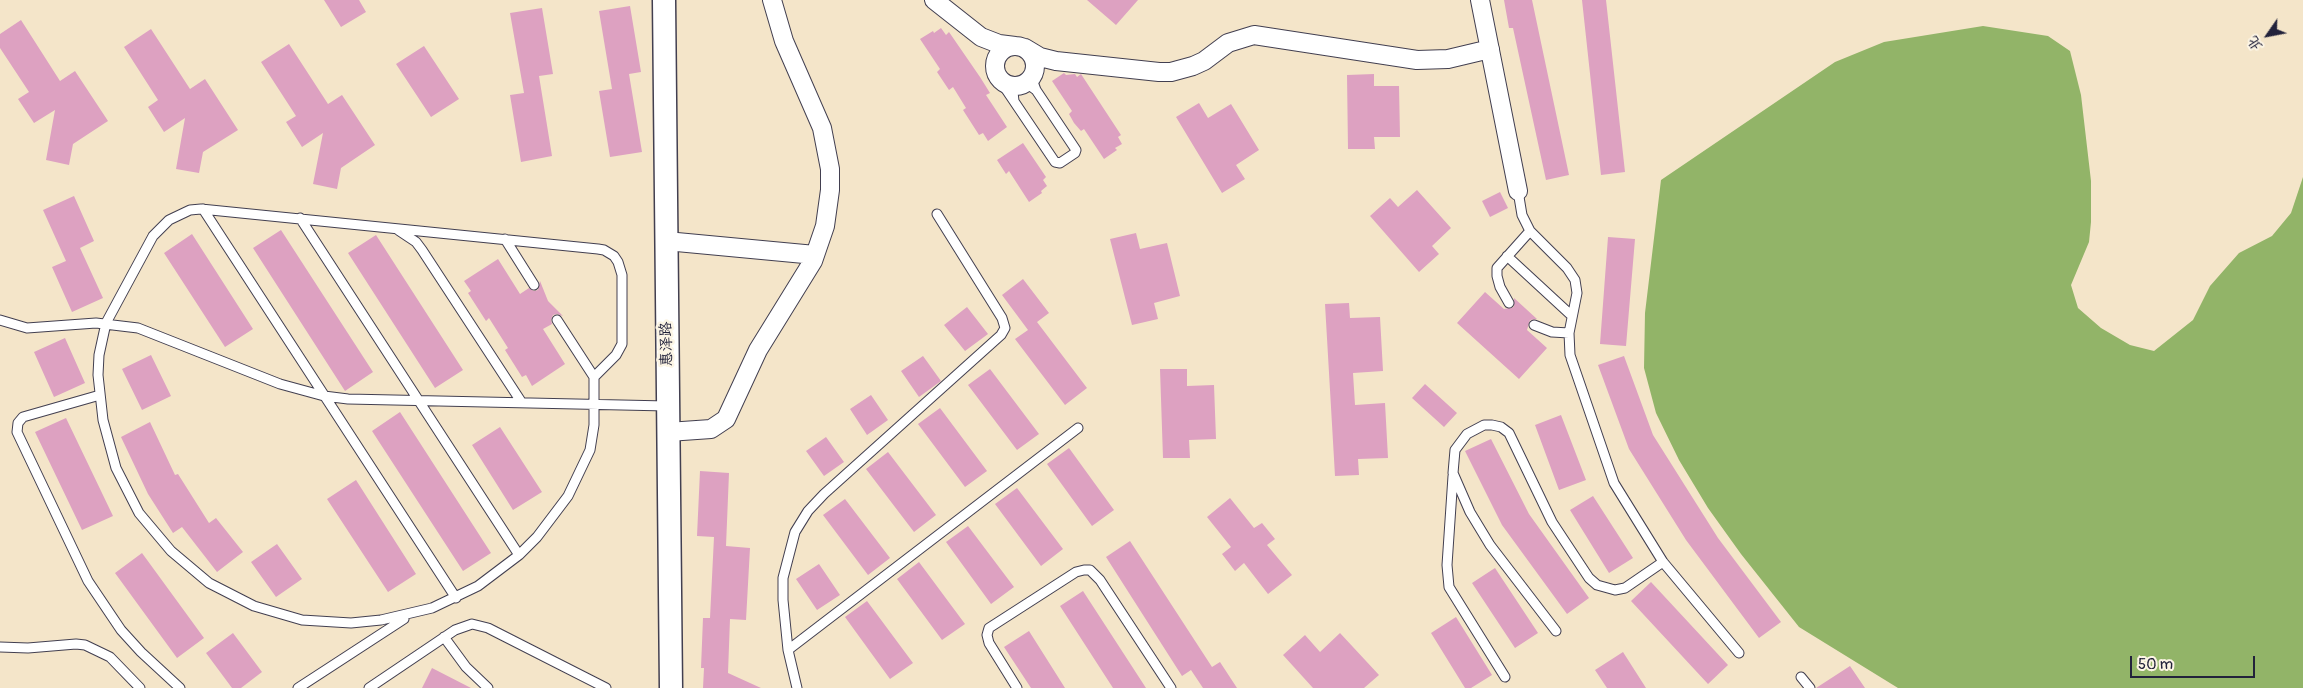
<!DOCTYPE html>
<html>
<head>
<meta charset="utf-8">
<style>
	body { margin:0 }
	#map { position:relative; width:2303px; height:688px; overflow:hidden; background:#f4e5c9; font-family:Pangolin,"LXGW WenKai TC",sans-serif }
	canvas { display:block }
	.north { position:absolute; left:2243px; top:10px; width:50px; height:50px; -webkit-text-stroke:4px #fcf5e5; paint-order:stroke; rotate:237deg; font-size:14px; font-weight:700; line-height:20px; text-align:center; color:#22223b }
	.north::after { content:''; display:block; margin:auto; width:18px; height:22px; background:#22223b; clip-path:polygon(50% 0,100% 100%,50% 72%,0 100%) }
	.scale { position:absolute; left:2130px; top:656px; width:125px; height:22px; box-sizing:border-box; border:2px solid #22223b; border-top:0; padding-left:6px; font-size:15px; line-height:18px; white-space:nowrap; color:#22223b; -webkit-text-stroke:4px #fcf5e5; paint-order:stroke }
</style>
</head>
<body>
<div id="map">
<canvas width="2303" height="688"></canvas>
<div class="north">北</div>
<div class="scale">50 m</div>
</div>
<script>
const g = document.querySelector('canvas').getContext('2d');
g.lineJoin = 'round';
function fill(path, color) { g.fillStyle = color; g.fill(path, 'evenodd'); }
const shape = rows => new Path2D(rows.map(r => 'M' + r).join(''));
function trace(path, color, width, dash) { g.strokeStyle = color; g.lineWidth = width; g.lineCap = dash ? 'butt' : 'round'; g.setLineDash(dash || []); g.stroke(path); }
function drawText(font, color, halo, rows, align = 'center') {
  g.font = font + ' Pangolin,"LXGW WenKai TC",sans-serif'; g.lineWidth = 5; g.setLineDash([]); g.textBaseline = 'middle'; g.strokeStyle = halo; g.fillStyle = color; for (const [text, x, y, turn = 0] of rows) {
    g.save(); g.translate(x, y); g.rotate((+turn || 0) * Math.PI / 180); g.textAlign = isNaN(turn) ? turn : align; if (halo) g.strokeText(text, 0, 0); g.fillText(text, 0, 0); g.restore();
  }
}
fill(shape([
	[1983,26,2048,36,2070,51,2081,95,2091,181,2091,222,2089,242,2071,285,2078,308,2101,328,2130,345,2154,351,2193,320,2210,286,2239,253,2272,236,2291,213,2303,177,2303,688,1898,688,1799,627,1741,554,1708,508,1679,460,1656,413,1644,368,1645,313,1661,180,1835,62,1884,42]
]), '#92b468');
fill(shape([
	[324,0,359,0,366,12,341,27],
	[1087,0,1138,0,1116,25],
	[1504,0,1532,0,1569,175,1546,180,1513,28,1509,28],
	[1582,0,1606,0,1625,172,1601,175],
	[630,6,641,72,629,74,642,152,610,157,599,91,612,89,599,11],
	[542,8,553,74,539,76,552,156,521,162,510,95,524,93,510,13],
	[21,20,60,81,75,71,108,121,73,144,69,165,46,160,55,110,34,123,18,99,29,92,0,48,0,34],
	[941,28,946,35,949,32,980,77,990,93,986,95,1007,127,988,141,983,133,979,135,963,110,966,108,953,87,949,90,937,72,940,69,920,39,933,31,934,33],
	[151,29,190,89,205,79,238,130,203,152,199,173,176,169,185,118,164,132,148,107,158,100,124,47],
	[289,44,328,104,342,95,375,145,341,168,337,189,313,184,323,133,302,147,286,122,296,116,261,62],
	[424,46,459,99,431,117,396,64],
	[1064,73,1066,75,1075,74,1077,77,1081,74,1121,135,1118,137,1122,144,1115,148,1117,150,1104,159,1084,129,1081,131,1074,123,1069,114,1072,111,1052,81],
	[1374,74,1374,86,1399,86,1400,137,1374,137,1375,149,1348,149,1347,75],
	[1199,103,1208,118,1231,104,1259,150,1236,165,1245,179,1222,193,1176,117],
	[1023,143,1046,177,1043,180,1047,186,1041,191,1042,193,1029,202,1009,171,1006,174,997,160],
	[1417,190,1451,228,1432,246,1439,254,1419,272,1370,216,1390,198,1398,207],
	[1500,192,1508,208,1490,217,1482,201],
	[74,196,94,241,80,248,103,298,72,312,52,267,66,261,43,210],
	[281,230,373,372,345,391,253,248],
	[1136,233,1140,249,1167,243,1180,296,1154,303,1158,319,1132,325,1110,239],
	[192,234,253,329,225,347,164,253],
	[376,235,463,370,435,388,348,253],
	[1608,237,1635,239,1626,346,1600,344],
	[498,259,520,294,529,288,534,291,538,290,540,281,548,301,563,316,557,314,553,315,551,320,552,324,543,329,565,364,532,386,526,375,522,377,505,350,508,348,489,318,486,321,468,293,471,291,464,281],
	[1023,279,1049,313,1037,322,1087,388,1065,405,1015,339,1028,330,1002,295],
	[1485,292,1504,309,1514,307,1514,298,1537,319,1530,320,1527,330,1547,348,1519,379,1457,323],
	[1349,303,1350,318,1380,317,1383,371,1353,373,1355,405,1385,403,1388,458,1358,459,1359,475,1335,476,1325,304],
	[967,307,988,334,965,351,944,325],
	[65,338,85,383,54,397,34,352],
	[151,355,171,396,142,410,122,369],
	[923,356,941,381,919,397,901,371],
	[1624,356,1653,435,1718,538,1781,622,1759,638,1686,540,1629,449,1598,365],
	[990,369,1039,434,1017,450,968,385],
	[1160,369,1187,369,1187,386,1214,385,1216,439,1189,440,1190,458,1163,458],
	[1425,384,1457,413,1444,427,1412,398],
	[871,395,888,420,867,435,850,409],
	[940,408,987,471,965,487,918,424],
	[400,412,491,553,463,571,372,431],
	[1561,415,1586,480,1559,490,1535,425],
	[66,418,113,516,82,530,35,432],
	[150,422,175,475,178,474,209,523,216,518,243,552,217,572,182,527,173,533,148,494,121,437],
	[500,427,542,492,513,510,472,445],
	[826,437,844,462,824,476,806,451],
	[1491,439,1529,514,1589,598,1567,614,1502,525,1465,451],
	[1069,448,1114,510,1092,526,1047,464],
	[888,452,936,515,914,532,866,469],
	[700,471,729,473,726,546,750,548,746,620,730,619,728,673,761,688,703,688,704,668,701,668,703,618,710,618,714,537,697,536],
	[356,480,416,574,388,592,327,499],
	[1017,488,1063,549,1041,566,995,504],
	[1593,496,1633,558,1609,573,1570,510],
	[1230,498,1254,528,1262,523,1275,539,1267,545,1292,575,1268,594,1244,563,1235,571,1222,554,1231,547,1207,517],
	[845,499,890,558,868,575,823,515],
	[968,526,1014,587,991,604,946,542],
	[1130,541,1212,667,1220,662,1237,688,1203,688,1191,670,1182,676,1106,557],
	[277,544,302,579,276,597,251,562],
	[142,553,204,638,177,658,115,573],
	[919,562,965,624,942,640,897,579],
	[819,564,840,595,817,610,796,579],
	[1495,568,1538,633,1515,648,1472,583],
	[1651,582,1728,665,1708,684,1631,601],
	[1083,591,1146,688,1113,688,1060,606],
	[867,601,913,663,890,679,845,617],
	[1456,617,1492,675,1471,688,1465,688,1431,633],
	[1029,631,1065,688,1031,688,1004,647],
	[233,633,262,672,241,688,232,688,206,653],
	[1340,633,1379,675,1364,688,1313,688,1283,655,1305,635,1320,652],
	[1623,652,1646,688,1607,688,1595,670],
	[1850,666,1865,688,1816,688],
	[432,668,471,688,422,688]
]), '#dda1c1');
const service = shape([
	[999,79,1055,162,1060,163,1075,153,1076,150,1036,90,1033,82,1034,72],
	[1014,101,1013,92,1017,87,1029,85,1036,90],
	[1518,191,1522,215,1530,231,1567,268,1575,280,1577,293,1569,333,1570,355,1614,483,1663,562,1739,653],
	[201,209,598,249,604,250,614,256,618,262,622,275,622,344,616,355,594,377,594,425,590,450,568,496,537,537,519,555,478,586,432,608,381,620,351,623,302,620,254,606,209,583,171,551,139,513,116,468,103,420,98,375,99,355,106,323,153,236,169,220,190,210,201,209],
	[203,209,456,598],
	[300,218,519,555],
	[398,230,416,242,422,250,522,403],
	[505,239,534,285],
	[1507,256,1572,316],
	[1509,303,1500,287,1497,276,1497,268,1530,231],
	[0,320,27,328,96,323,138,328,280,384,324,396,348,399,667,406],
	[557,320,594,377],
	[1534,325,1552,332,1569,333],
	[100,395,23,417,18,423,17,432,88,581,121,630,141,652,180,688],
	[1453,476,1447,565,1449,587,1505,677],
	[1556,631,1490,545,1470,512,1453,473,1455,450,1467,434,1484,425,1492,425,1501,427,1509,433,1552,522,1589,578,1597,585,1615,590,1625,588,1663,562],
	[444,637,466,667,488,688],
	[0,647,28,648,76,644,85,645,110,657,140,688],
	[788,650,1078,428],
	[1801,677,1810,688],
	[298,688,404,619],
	[369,688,455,630,472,624,488,628,606,688],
	[797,688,788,650,783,600,783,578,795,532,808,511,824,494,1001,335,1005,328,1002,318,937,214],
	[1017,688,989,643,987,635,989,628,1076,572,1084,570,1090,570,1100,580,1171,688]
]);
const minor = shape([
	[934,0,981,37,999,44,1015,46],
	[1480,0,1518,191],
	'995 66a20 20 0 1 1 40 0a20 20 0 1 1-40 0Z',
	[1025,48,1040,57,1056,61,1159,72,1171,72,1193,66,1204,61,1228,43,1254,35,1417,60,1448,59,1490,49],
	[666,241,815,255],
	[668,432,711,429,726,419,758,350,813,261,825,226,830,190,830,169,822,128,784,41,772,0]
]);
const tertiary = shape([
	[664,0,671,688]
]);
trace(service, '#423f50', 11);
trace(minor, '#423f50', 20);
trace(tertiary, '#423f50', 25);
trace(service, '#fff', 9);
trace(minor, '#fff', 18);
trace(tertiary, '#fff', 22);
drawText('15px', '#22223b', '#fcf5e5', [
	["惠泽路",667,344,-91]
]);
</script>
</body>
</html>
